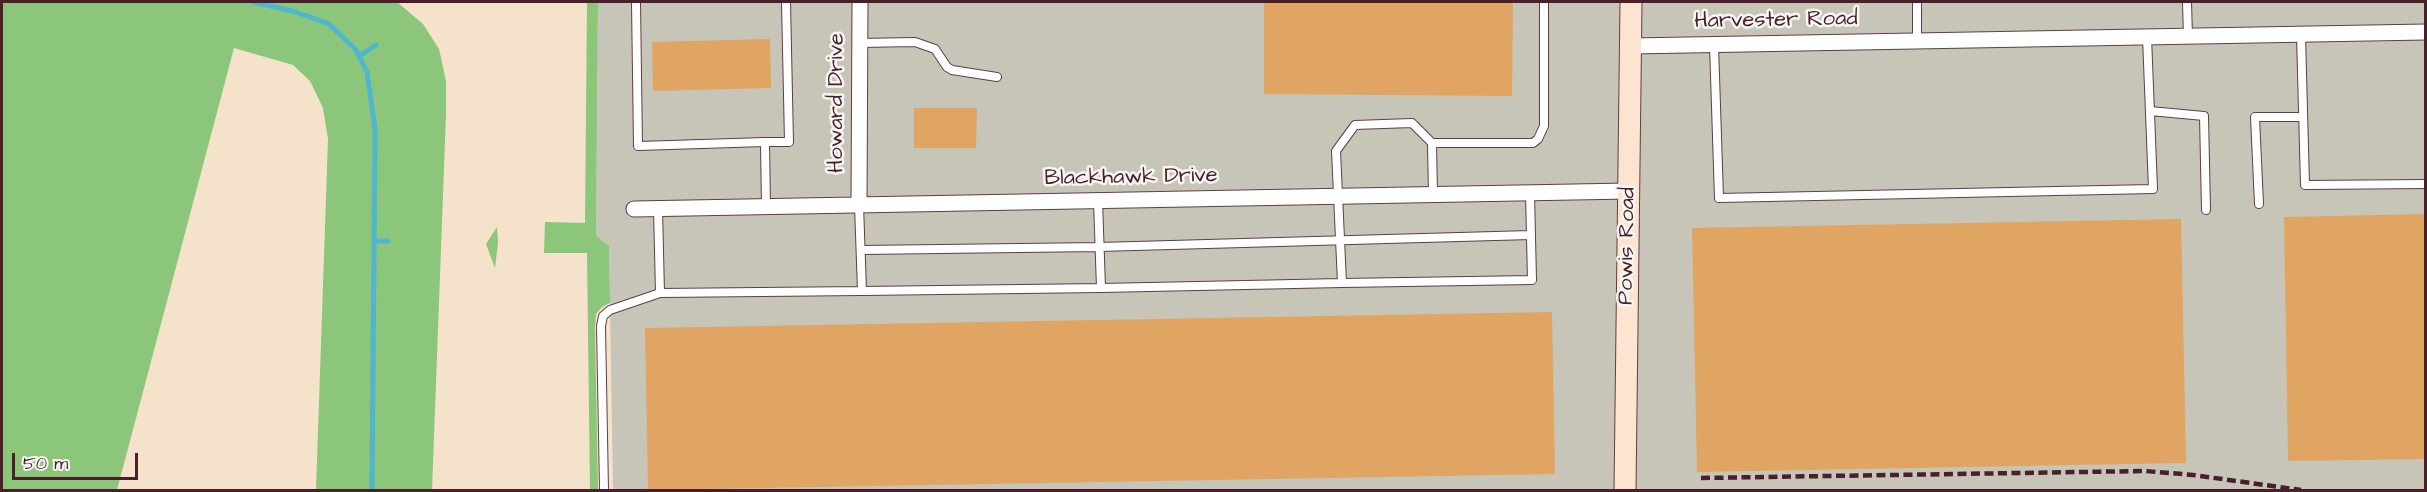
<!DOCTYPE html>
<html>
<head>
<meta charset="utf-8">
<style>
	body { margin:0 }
	#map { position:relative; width:2427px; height:492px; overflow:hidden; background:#f5e2cb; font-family:"Architects Daughter",sans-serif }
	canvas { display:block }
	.frame { position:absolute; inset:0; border:3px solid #4a1f2b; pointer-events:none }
	.scale { position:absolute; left:12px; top:453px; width:126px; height:27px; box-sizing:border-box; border:3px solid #4a1f2b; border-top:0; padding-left:8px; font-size:18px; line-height:21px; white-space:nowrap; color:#4a1f2b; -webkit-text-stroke:4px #f6f6f2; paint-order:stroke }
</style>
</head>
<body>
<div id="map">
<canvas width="2427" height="492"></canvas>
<div class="frame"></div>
<div class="scale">50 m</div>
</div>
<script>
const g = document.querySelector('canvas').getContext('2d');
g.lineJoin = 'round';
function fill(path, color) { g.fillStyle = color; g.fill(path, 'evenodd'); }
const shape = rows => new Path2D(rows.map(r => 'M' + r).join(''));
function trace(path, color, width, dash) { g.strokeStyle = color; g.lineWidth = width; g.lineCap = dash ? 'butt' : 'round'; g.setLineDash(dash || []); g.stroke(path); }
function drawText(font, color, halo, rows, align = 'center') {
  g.font = font + ' "Architects Daughter",sans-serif'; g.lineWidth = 5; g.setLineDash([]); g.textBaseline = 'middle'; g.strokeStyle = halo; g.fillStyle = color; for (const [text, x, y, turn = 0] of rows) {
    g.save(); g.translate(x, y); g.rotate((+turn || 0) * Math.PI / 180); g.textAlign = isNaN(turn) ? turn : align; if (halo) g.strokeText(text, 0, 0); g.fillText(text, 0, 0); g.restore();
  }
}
fill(shape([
	[598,2,2425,2,2425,490,613,490,609,246,596,235]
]), '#c6c5b8');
fill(shape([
	[2,2,397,2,423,24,439,49,446,81,446,114,432,490,316,490,328,139,323,108,310,81,293,65,234,48,117,490,2,490],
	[587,2,598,2,596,235,609,246,610,303,602,307,596,314,595,328,598,490,590,490,587,253,544,253,545,222,585,223],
	[497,227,498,243,495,268,486,244]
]), '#8bc67b');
trace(shape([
	[254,2,296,12,329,24,356,50,367,72,375,129,372,490],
	[359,56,376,45],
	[374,241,388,241]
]), '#50b6ce', 5);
fill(shape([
	[1264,2,1513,2,1512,96,1264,94],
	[770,39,771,88,653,91,652,42],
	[914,108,977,108,976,148,914,148],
	[2426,214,2426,459,2288,461,2284,217],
	[2181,219,2186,463,1697,472,1692,228],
	[1552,312,1555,474,648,490,645,328]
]), '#e1a563');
const lane = shape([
	[636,2,638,146,765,142],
	[2187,2,2188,37],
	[2301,35,2305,185,2426,184],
	[1917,41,1917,2],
	[860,43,915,42,935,49,947,67,952,70,997,77],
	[1714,45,1719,198,2153,189,2147,37],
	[2150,111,2204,116,2206,210],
	[1432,143,1533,143,1538,139,1544,126,1544,2],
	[2259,204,2255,117,2303,117],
	[766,207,765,142,789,142,786,2],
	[658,209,660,293,862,291,859,205],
	[861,250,1099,247,1531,235],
	[1342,283,1532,280,1530,193],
	[1101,288,1342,283,1336,151,1355,125,1412,123,1432,143,1433,195],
	[862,291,1101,288,1098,201],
	[604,490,601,326,603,316,610,310,660,293]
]);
const street = shape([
	[1631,46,2426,32],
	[859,205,860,2],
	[634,209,1629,191]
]);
const secondary = shape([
	[1625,490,1631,2]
]);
trace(lane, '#643c43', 10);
trace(street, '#643c43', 17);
trace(secondary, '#643c43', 23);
trace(lane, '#fff', 8);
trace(street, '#fff', 15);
trace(secondary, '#fde4d1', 21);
trace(shape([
	[1701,478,2145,471,2193,475,2301,490]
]), '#4a1f2b', 4.5, [9, 4.5]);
drawText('22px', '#4a1f2b', '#f6f6f2', [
	["Harvester Road",1776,21,-1],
	["Howard Drive",837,103,-90],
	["Blackhawk Drive",1131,178,-1],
	["Powis Road",1628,246,-89]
]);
</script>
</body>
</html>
